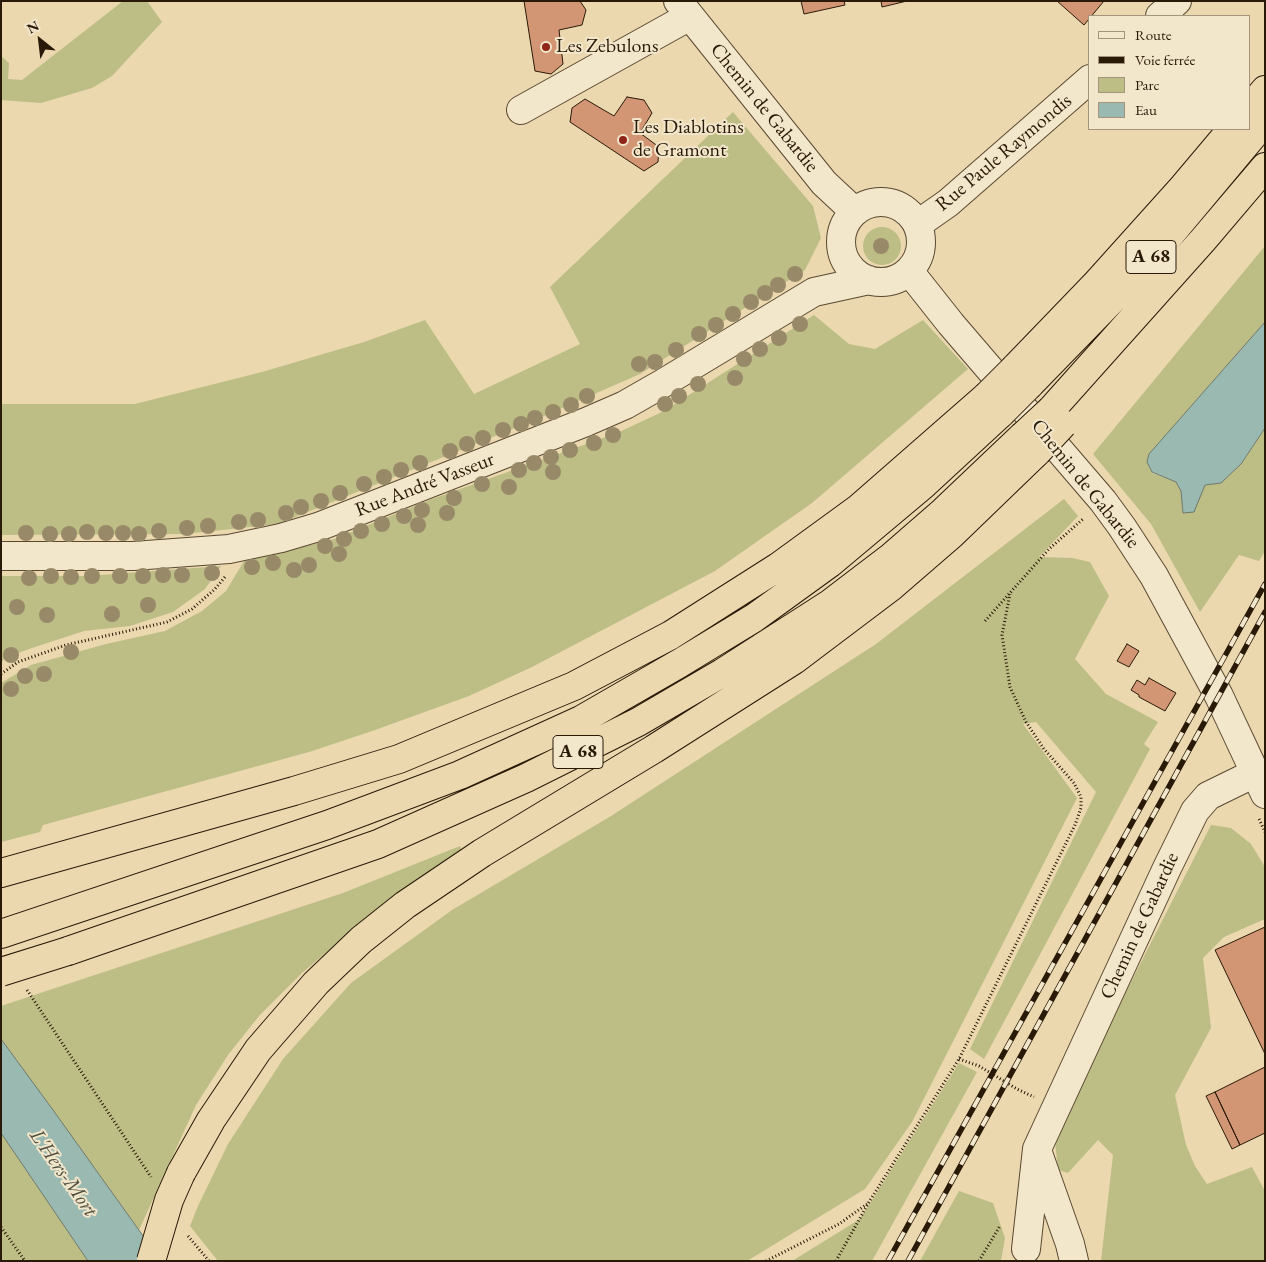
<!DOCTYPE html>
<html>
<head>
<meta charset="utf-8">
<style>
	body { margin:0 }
	#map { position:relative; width:1266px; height:1262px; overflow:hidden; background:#ebd8af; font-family:"EB Garamond",serif }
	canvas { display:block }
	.frame { position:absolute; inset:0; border:2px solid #291907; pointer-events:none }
	.legend { position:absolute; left:1088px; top:15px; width:162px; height:115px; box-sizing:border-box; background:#f2e6cb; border:1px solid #a2947d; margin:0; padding:6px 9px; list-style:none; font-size:15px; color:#291907 }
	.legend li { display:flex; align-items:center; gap:10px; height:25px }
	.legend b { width:25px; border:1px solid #a2947d }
	.north { position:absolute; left:15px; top:15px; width:50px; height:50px; -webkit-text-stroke:4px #f2e6cb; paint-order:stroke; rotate:331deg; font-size:14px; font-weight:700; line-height:20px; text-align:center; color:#291907 }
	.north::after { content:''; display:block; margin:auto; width:18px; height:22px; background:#291907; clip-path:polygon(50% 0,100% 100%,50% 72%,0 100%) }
</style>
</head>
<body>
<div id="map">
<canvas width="1266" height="1262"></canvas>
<div class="frame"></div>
<ul class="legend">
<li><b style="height:6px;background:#f2e6cb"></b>Route</li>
<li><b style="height:6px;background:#291907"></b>Voie ferrée</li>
<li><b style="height:14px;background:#bdbd86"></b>Parc</li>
<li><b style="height:14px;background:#99b9b1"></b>Eau</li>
</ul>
<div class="north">N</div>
</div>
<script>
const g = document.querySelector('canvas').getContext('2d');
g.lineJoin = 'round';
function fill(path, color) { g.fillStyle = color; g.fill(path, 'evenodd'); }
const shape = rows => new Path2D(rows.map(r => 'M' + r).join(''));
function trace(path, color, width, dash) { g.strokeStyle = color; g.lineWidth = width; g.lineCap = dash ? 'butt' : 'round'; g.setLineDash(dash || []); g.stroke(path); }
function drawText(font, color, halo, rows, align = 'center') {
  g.font = font + ' "EB Garamond",serif'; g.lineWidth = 4; g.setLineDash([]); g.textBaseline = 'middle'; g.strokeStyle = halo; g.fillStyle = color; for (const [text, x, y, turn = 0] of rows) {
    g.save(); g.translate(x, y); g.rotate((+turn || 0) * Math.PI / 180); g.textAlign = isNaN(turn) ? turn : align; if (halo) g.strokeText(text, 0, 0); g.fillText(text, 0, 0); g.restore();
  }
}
fill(shape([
	[123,1,147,1,162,22,112,76,92,88,41,103,1,100,1,56,9,63,8,79,22,80],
	[733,112,813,206,821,238,805,270,640,374,535,420,278,524,185,534,1,535,1,404,135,404,262,372,364,342,425,320,474,394,580,344,550,287],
	'863 246a19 19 0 1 1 38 0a19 19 0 1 1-38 0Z',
	[1265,246,1265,322,1149,454,1147,462,1152,473,1176,482,1181,491,1183,513,1205,485,1221,483,1241,464,1265,428,1265,551,1259,561,1239,555,1200,612,1151,524,1093,454],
	[814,315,849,344,875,349,923,320,968,369,812,503,715,571,532,667,469,696,375,730,309,752,43,825,40,832,1,842,1,683,31,665,106,644,165,631,202,611,226,591,244,561,334,539,432,499,617,433,664,411],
	[1064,499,1078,516,1039,557,1072,558,1090,562,1109,596,1075,659,1106,694,1158,722,1144,744,1150,749,984,1059,970,1049,1096,792,1036,722,1023,724,1077,798,912,1122,865,1189,747,1261,218,1261,190,1226,198,1206,228,1144,283,1059,351,983,452,910,611,816,876,644],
	[221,566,205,589,173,612,130,626,84,631,32,648,7,657,1,662,1,576,87,576],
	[1211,825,1231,828,1251,844,1265,867,1265,919,1224,937,1203,958,1211,1028,1175,1095,1186,1145,1195,1166,1207,1184,1252,1167,1265,1191,1265,1261,1101,1261,1113,1155,1098,1140,1068,1173,1058,1170,1055,1141,1088,1066],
	[460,846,462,852,369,916,302,973,259,1016,228,1055,196,1105,139,1230,1,1039,1,1006,343,893],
	[959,1063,977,1072,872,1261,792,1261,860,1219],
	[1,1133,88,1261,1,1261],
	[959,1191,993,1203,1005,1238,1001,1261,920,1261]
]), '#bdbd86');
const water = shape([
	[1265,322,1265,428,1241,464,1221,483,1205,485,1194,512,1183,513,1181,491,1176,482,1152,472,1147,462,1149,454,1265,322],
	[1,1039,53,1110,161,1261,88,1261,1,1133,1,1039]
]);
fill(water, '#99b9b1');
trace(water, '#6c796d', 1);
const building = shape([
	[524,1,580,1,586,10,582,25,559,30,563,64,551,74,535,71,524,1],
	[801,1,844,1,845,5,804,14,801,1],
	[881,1,907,1,882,7,881,1],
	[1057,1,1104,1,1084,25,1057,1],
	[627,97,644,100,652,113,640,133,659,147,658,162,644,171,570,122,572,108,585,99,614,116,627,97],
	[1127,644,1139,651,1129,667,1117,661,1127,644],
	[1149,678,1176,693,1165,711,1139,697,1139,695,1131,690,1137,680,1145,685,1149,678],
	[1265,927,1265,1054,1215,950,1265,927],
	[1265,1067,1265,1133,1240,1145,1215,1092,1265,1067],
	[1215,1092,1240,1145,1232,1149,1206,1096,1215,1092]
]);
fill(building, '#d39675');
trace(building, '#291907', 1);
const minor = shape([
	[678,1,824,183,854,211],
	[1160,16,1177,1],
	[521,110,690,16],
	'841 242a40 40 0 1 1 80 0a40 40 0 1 1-80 0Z',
	[918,224,948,203,1090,79],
	[909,271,951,324,1103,501,1122,527,1154,576,1219,696,1265,794],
	[1,556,133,556,229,549,281,538,318,527,586,422,625,405,660,385,814,292,869,280],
	[1039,1156,1070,1244,1074,1261],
	[1026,1249,1037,1149,1167,868,1195,811,1208,796,1255,773]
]);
const highway = shape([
	[1250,108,1265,90],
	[1015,368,1095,285,1184,186,1232,129],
	[1029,385,1138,273,1265,121],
	[1051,410,1203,240,1265,167],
	[1,873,294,791,399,759,574,686,671,635,778,567,859,508,987,396],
	[1,934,327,825,460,775,581,720,680,663,754,618,830,563,923,485,1001,413],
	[68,951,378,844,526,778,638,722,722,673,831,603,890,558,944,511,1023,436],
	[181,1173,211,1120,258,1050,316,983,361,940,405,905,482,853,654,749,794,660,892,586,951,535,1037,452]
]);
trace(minor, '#5a4931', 30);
trace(highway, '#291907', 30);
trace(shape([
	[985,621,1049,549,1083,519],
	[1,674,18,662,66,645,167,622,192,609,215,589,225,577],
	[1259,819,1265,832],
	[27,990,151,1177],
	[959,1059,979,1066,1017,1089,1034,1097],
	[1,1227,25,1261],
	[188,1236,209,1261],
	[766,1261,839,1224,867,1204],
	[836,1261,869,1202,959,1059,1075,825,1081,808,1081,797,1074,783,1044,749,1026,722,1010,687,1002,635,1010,594],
	[979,1261,1000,1226]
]), '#291907', 3, [1, 2.5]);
trace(minor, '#f2e6cb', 28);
trace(highway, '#ebd8af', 28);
const rail = shape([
	[888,1261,1265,584],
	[908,1261,1265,612]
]);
trace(rail, '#291907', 5.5);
trace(rail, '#f2e6cb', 4, [11]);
const highwayBridge = shape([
	[987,396,1015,368],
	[1001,413,1029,385],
	[1023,436,1051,410],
	[1037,452,1063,424],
	[1,972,68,951],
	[151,1261,169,1200,181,1173]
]);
trace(highwayBridge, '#291907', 30, []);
trace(highwayBridge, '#ebd8af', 28);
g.fillStyle = '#988a68';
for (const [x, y] of [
	[881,246],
	[795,274],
	[778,285],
	[765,293],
	[751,302],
	[733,314],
	[800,324],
	[716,325],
	[699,334],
	[779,338],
	[760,349],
	[676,350],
	[744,359],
	[655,362],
	[639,364],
	[735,378],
	[698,384],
	[587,396],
	[679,396],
	[665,404],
	[571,405],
	[553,412],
	[535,418],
	[521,424],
	[503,430],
	[613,435],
	[483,438],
	[594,443],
	[467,444],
	[570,450],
	[450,451],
	[551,457],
	[420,463],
	[534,463],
	[401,470],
	[519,470],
	[553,472],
	[384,477],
	[364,484],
	[482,484],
	[509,487],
	[340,493],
	[454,498],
	[321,501],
	[301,507],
	[422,510],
	[286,513],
	[447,513],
	[404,516],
	[258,520],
	[239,522],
	[382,524],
	[418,525],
	[208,526],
	[187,528],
	[159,531],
	[361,531],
	[87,532],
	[26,533],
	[106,533],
	[123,533],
	[50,534],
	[69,534],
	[139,534],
	[344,539],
	[325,546],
	[339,554],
	[273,563],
	[309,565],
	[252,567],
	[294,570],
	[212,573],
	[163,575],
	[182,575],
	[51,576],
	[92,576],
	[120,576],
	[143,576],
	[71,577],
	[29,578],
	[148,605],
	[17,607],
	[112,614],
	[47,615],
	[71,652],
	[11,655],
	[44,674],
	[25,676],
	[11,689]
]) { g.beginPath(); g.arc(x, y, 8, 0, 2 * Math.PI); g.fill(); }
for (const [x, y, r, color] of [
	[546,47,5,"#8f2418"],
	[623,140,5,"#8f2418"]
]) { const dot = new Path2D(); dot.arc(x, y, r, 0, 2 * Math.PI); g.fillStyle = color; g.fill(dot); trace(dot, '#f2e6cb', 2); }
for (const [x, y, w] of [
	[1151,257,50],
	[578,752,50]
]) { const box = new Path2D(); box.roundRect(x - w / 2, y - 16.5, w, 33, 4); g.fillStyle = '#f2e6cb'; g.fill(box); trace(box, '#291907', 1); }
drawText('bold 19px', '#291907', null, [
	["A 68",1151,257],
	["A 68",578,752]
]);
drawText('20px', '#291907', '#f2e6cb', [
	["Les Zebulons",556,47],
	["Les Diablotins",633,128],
	["de Gramont",633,151]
], 'left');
drawText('20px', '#291907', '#f2e6cb', [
	["Chemin de Gabardie",764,108,51],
	["Rue Paule Raymondis",1004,153,-40],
	["Chemin de Gabardie",1085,484,51],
	["Rue André Vasseur",425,485,-21],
	["Chemin de Gabardie",1140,926,-65]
]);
drawText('italic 21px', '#505142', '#f2e6cb', [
	["L'Hers-Mort",63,1173,55]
]);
</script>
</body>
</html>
